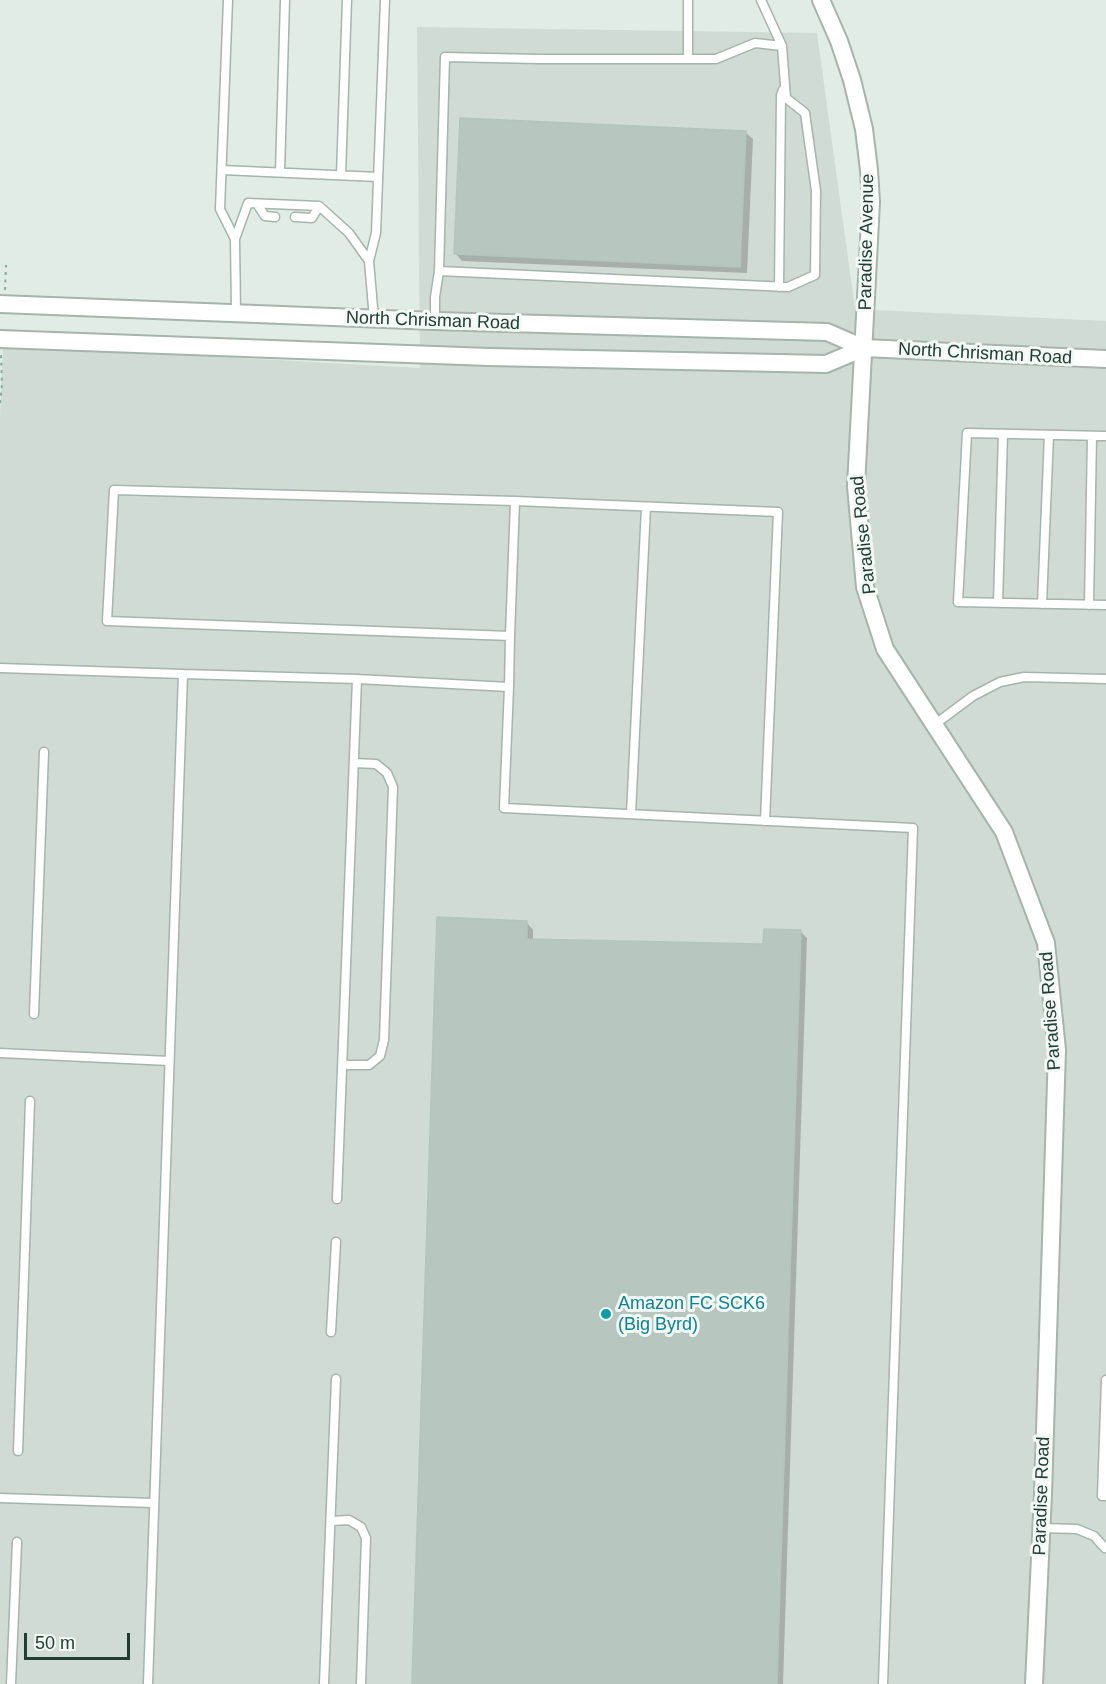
<!DOCTYPE html>
<html>
<head>
<meta charset="utf-8">
<style>
	body { margin:0 }
	#map { position:relative; width:1106px; height:1684px; overflow:hidden; background:#e2ece6; font-family:Helvetica,sans-serif }
	canvas { display:block }
	.scale { position:absolute; left:24px; top:1633px; width:106px; height:27px; box-sizing:border-box; border:3px solid #223c33; border-top:0; padding-left:8px; font-size:18px; line-height:21px; white-space:nowrap; color:#223c33; -webkit-text-stroke:4px #f2f8f5; paint-order:stroke }
</style>
</head>
<body>
<div id="map">
<canvas width="1106" height="1684"></canvas>
<div class="scale">50 m</div>
</div>
<script>
const g = document.querySelector('canvas').getContext('2d');
g.lineJoin = 'round';
function fill(path, color) { g.fillStyle = color; g.fill(path, 'evenodd'); }
const shape = rows => new Path2D(rows.map(r => 'M' + r).join(''));
function trace(path, color, width, dash) { g.strokeStyle = color; g.lineWidth = width; g.lineCap = dash ? 'butt' : 'round'; g.setLineDash(dash || []); g.stroke(path); }
function drawText(font, color, halo, rows, align = 'center') {
  g.font = font + ' Helvetica,sans-serif'; g.lineWidth = 6; g.setLineDash([]); g.textBaseline = 'middle'; g.strokeStyle = halo; g.fillStyle = color; for (const [text, x, y, turn = 0] of rows) {
    g.save(); g.translate(x, y); g.rotate((+turn || 0) * Math.PI / 180); g.textAlign = isNaN(turn) ? turn : align; if (halo) g.strokeText(text, 0, 0); g.fillText(text, 0, 0); g.restore();
  }
}
fill(shape([
	[417,27,817,33,855,309,1106,321,1106,1684,0,1684,0,416,3,345,420,368]
]), '#d0dbd5');
fill(shape([
	[746,133,753,139,747,273,462,261,456,254],
	[527,923,533,930,533,940,764,945,800,931,807,938,783,1684,413,1684]
]), '#0003');
const building = shape([
	[460,118,746,131,740,267,454,254,460,118],
	[437,917,527,921,527,939,763,944,764,929,801,930,777,1684,412,1684,437,917]
]);
fill(building, '#b7c6bf');
trace(building, '#b4c5bd', 1.5);
const service = shape([
	[228,0,220,209,235,239],
	[688,0,688,59],
	[761,0,782,46],
	[222,170,378,177],
	[280,172,285,0],
	[341,175,347,0],
	[257,204,265,216,275,217],
	[295,217,312,218,319,206],
	[369,261,376,233,385,0],
	[779,287,781,95,783,90],
	[236,313,235,239,248,203,319,206,349,233,369,261,374,319],
	[435,321,435,297,439,271,445,57,539,59,716,59,755,43,782,46,786,98,805,113,816,191,815,275,788,287,439,271],
	[1106,436,967,433,958,602,1106,605],
	[515,501,778,512,765,821],
	[998,603,1003,434],
	[1042,604,1049,435],
	[1089,605,1092,436],
	[0,668,183,674],
	[357,679,509,687,504,808,913,828,883,1684],
	[509,687,510,636,515,501,114,490,107,621,510,636],
	[934,725,973,696,1000,682,1024,677,1106,679],
	[631,814,646,507],
	[34,1014,44,752],
	[0,1053,169,1061],
	[342,1065,369,1065,380,1056,384,1040,393,787,387,773,376,764,354,763],
	[331,1332,336,1242],
	[1106,1380,1102,1496,1106,1496],
	[18,1451,30,1101],
	[0,1498,153,1503],
	[331,1521,349,1520,361,1527,366,1538,361,1684],
	[1041,1528,1077,1529,1094,1536,1105,1548],
	[11,1684,17,1542],
	[148,1684,183,674,357,679,337,1199],
	[324,1684,336,1379]
]);
const minor = shape([
	[821,0,839,41,852,80,864,129,869,170,871,202,856,486,865,587,885,649,1004,832,1046,943,1057,1050,1043,1494,1034,1684],
	[0,304,435,321,827,332,864,348,1106,359],
	[0,339,489,357,826,364,864,348]
]);
trace(service, '#a5b4ad', 11);
trace(minor, '#a5b4ad', 20);
trace(shape([
	[5,290,6,265],
	[0,403,2,385,1,355]
]), '#83ae9d', 2, [3, 4.5]);
trace(service, '#fff', 8);
trace(minor, '#fff', 16);
for (const [x, y, r, color] of [
	[606,1314,6,"#0f9aa8"]
]) { const dot = new Path2D(); dot.arc(x, y, r, 0, 2 * Math.PI); g.fillStyle = color; g.fill(dot); trace(dot, '#f2f8f5', 2); }
drawText('18px', '#223c33', '#f2f8f5', [
	["Paradise Avenue",867,242,-89],
	["North Chrisman Road",433,321,2],
	["North Chrisman Road",985,354,3],
	["Paradise Road",864,535,-96],
	["Paradise Road",1051,1011,-94],
	["Paradise Road",1042,1496,-88]
]);
drawText('18px', '#0d838f', '#f2f8f5', [
	["Amazon FC SCK6",618,1304],
	["(Big Byrd)",618,1325]
], 'left');
</script>
</body>
</html>
